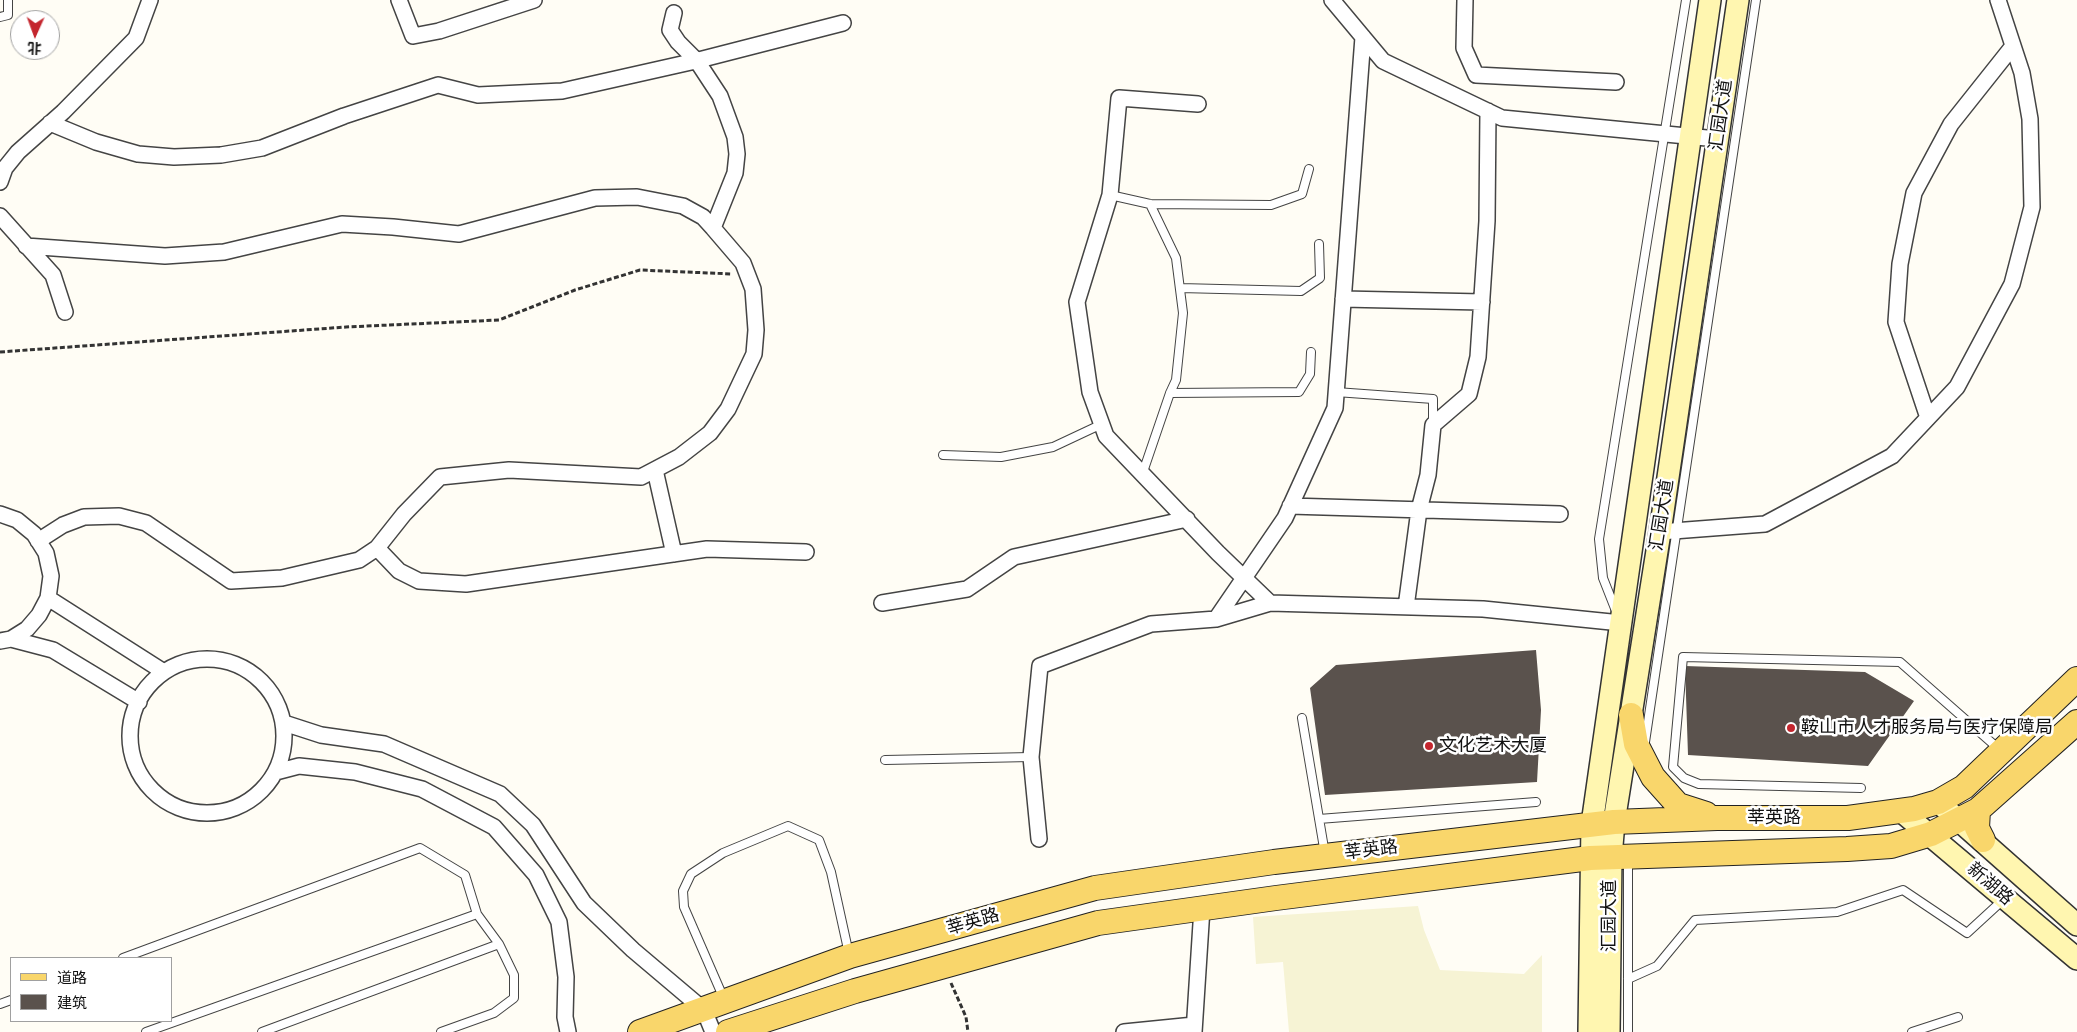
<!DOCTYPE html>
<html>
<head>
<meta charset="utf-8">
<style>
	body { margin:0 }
	#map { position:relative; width:2077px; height:1032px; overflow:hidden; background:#fffdf5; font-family:Literata,"Noto Sans SC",serif }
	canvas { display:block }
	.legend { position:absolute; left:10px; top:957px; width:162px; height:65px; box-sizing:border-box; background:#fff; border:1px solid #a0a0a0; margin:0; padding:6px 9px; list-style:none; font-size:15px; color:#111 }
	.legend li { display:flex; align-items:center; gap:10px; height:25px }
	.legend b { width:25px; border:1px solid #a0a0a0 }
	.north { position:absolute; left:10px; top:10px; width:50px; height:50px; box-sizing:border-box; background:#fff; border:1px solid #a0a0a0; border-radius:50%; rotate:182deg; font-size:14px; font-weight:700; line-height:20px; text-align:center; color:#111 }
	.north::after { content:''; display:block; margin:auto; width:18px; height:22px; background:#c4262e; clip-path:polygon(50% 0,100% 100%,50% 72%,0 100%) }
</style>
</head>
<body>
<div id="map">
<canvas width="2077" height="1032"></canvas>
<ul class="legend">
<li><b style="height:6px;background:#f9d66b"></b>道路</li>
<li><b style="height:14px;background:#5a524d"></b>建筑</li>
</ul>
<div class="north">北</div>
</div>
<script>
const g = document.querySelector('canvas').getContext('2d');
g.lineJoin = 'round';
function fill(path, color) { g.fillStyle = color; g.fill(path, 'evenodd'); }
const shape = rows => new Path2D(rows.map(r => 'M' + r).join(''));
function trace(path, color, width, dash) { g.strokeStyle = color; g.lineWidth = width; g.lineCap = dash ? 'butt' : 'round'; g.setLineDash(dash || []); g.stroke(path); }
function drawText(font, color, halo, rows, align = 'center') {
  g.font = font + ' Literata,"Noto Sans SC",serif'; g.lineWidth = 5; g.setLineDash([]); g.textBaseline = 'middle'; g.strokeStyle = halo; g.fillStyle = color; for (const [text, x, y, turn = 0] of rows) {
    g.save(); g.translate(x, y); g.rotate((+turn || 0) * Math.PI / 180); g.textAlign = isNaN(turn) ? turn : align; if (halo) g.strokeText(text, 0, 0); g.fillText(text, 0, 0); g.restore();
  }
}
fill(shape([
	[1418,906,1424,930,1440,970,1524,974,1542,955,1542,1032,1289,1032,1283,962,1256,964,1253,917]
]), '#f6f3d4');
fill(shape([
	[1536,650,1541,710,1537,782,1325,795,1310,688,1336,665],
	[1685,666,1865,672,1914,701,1868,766,1688,755]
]), '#5a524d');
const lane = shape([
	[0,17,8,15,8,0],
	[1110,195,1150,204,1271,205,1302,194,1309,169],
	[1180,288,1301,291,1320,278,1319,244],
	[1336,392,1433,399,1433,423],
	[1170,393,1299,392,1310,374,1311,352],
	[943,455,1001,457,1053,447,1102,424],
	[1143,472,1170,393,1176,380,1183,313,1176,258,1150,204],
	[1616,611,1603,578,1599,539,1686,0],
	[1302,718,1325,854],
	[1645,742,1756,0],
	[885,760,1031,757],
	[1861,788,1699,784,1684,778,1673,767,1683,657,1900,662,2000,750],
	[1319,819,1536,802],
	[1628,859,1628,1032],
	[123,958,420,848,465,875,477,914,499,944,514,975,514,998,494,1013,441,1032],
	[1628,979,1657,966,1695,920,1837,912,1903,890,1967,933,2004,899],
	[724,999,684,907,683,891,691,874,723,853,788,826,819,840,831,872,849,954],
	[0,1004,11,1000],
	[146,1032,477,914],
	[262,1032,499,944],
	[1912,1032,1958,1017]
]);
const street = shape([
	[399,0,413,36,439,31,534,0],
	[1332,0,1383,61,1502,118,1717,139],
	[1465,0,1464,48,1476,75,1616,82],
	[674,13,670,30,678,42,697,61,720,96,735,137,737,154,735,173,713,228],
	[1198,104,1119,98,1110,195,1077,302,1090,392,1106,436,1218,553,1270,603],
	[50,123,96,142,138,154,174,157,221,155,262,148,344,116,438,85,478,95,562,91,691,62,843,23],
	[0,182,5,168,18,152,63,112,136,38,150,0],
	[0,216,53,275,65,312],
	[26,246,165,256,224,252,342,224,393,227,459,234,595,198,637,197,683,206,703,217,713,228,743,263,753,289,756,330,754,354,728,409,710,433,679,457,641,477,509,470,440,477,404,514,377,548,359,560,282,578,231,581,146,523,119,516,84,517,63,525,38,541],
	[1343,299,1482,302],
	[1928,418,1896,322,1900,264,1914,193,1951,124,2013,46],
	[655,470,674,554],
	[1290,506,1560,514],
	[0,514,17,520,34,534,46,553,51,576,48,598,39,615,27,629,11,639,0,641],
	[1660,532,1765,524,1892,456,1957,387,2012,284,2032,207,2030,119,2022,73,1998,0],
	[377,548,399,571,419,581,466,584,707,549,806,552],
	[48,598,164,672],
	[882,603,967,589,1014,557,1187,519],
	[1406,607,1419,510,1428,475,1433,425,1469,394,1478,357,1487,221,1488,111],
	[1216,619,1285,518,1335,408,1363,37],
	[11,639,53,650,139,702],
	'130 736a77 77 0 1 1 154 0a77 77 0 1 1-154 0Z',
	[284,723,321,735,384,744,500,794,533,825,584,903,633,950,704,1010,713,1032],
	[276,772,299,766,355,772,422,789,494,827,536,875,559,922,566,977,565,1017,568,1032],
	[1039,839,1031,757,1040,666,1151,624,1216,619,1270,603,1483,609,1621,623],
	[1124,1032,1194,1025],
	[1194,1032,1202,908]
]);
const secondary = shape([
	[1938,802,2077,925],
	[1901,811,2077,959],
	[1589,1032,1592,824,1710,0],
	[1609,1032,1611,857,1614,822,1660,532,1738,0]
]);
const primary = shape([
	[1631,715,1636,744,1653,777,1678,805,1706,814],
	[1978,810,1977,828,1983,840],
	[640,1032,850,956,1095,888,1274,862,1614,822,1717,818,1848,818,1914,809,1938,802,1964,787,2077,679],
	[728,1032,855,991,1098,923,1276,898,1590,858,1847,849,1891,846,1931,834,1978,810,2077,722]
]);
trace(lane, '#444', 10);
trace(street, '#444', 18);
trace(secondary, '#333', 24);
trace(primary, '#222', 26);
trace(shape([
	[0,352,346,327,499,320,575,290,640,270,732,274],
	[951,983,966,1017,968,1032]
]), '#333', 3, [5, 2.5]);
trace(lane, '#fff', 8);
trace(street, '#fff', 15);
trace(secondary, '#fff6b0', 21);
trace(primary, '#f9d66b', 24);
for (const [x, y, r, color] of [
	[1791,728,5,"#c4262e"],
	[1429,746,5,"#c4262e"]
]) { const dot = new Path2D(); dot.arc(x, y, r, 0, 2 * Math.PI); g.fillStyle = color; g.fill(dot); trace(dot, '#fff', 2); }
drawText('18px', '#111', '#fff', [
	["汇园大道",1721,115,-82],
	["汇园大道",1662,515,-81],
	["莘英路",1774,818],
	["莘英路",1371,850,-7],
	["新湖路",1990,884,41],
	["汇园大道",1610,916,-90],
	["莘英路",973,922,-16]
]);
drawText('18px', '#111', '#fff', [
	["鞍山市人才服务局与医疗保障局",1801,728],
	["文化艺术大厦",1439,746]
], 'left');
</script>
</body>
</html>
